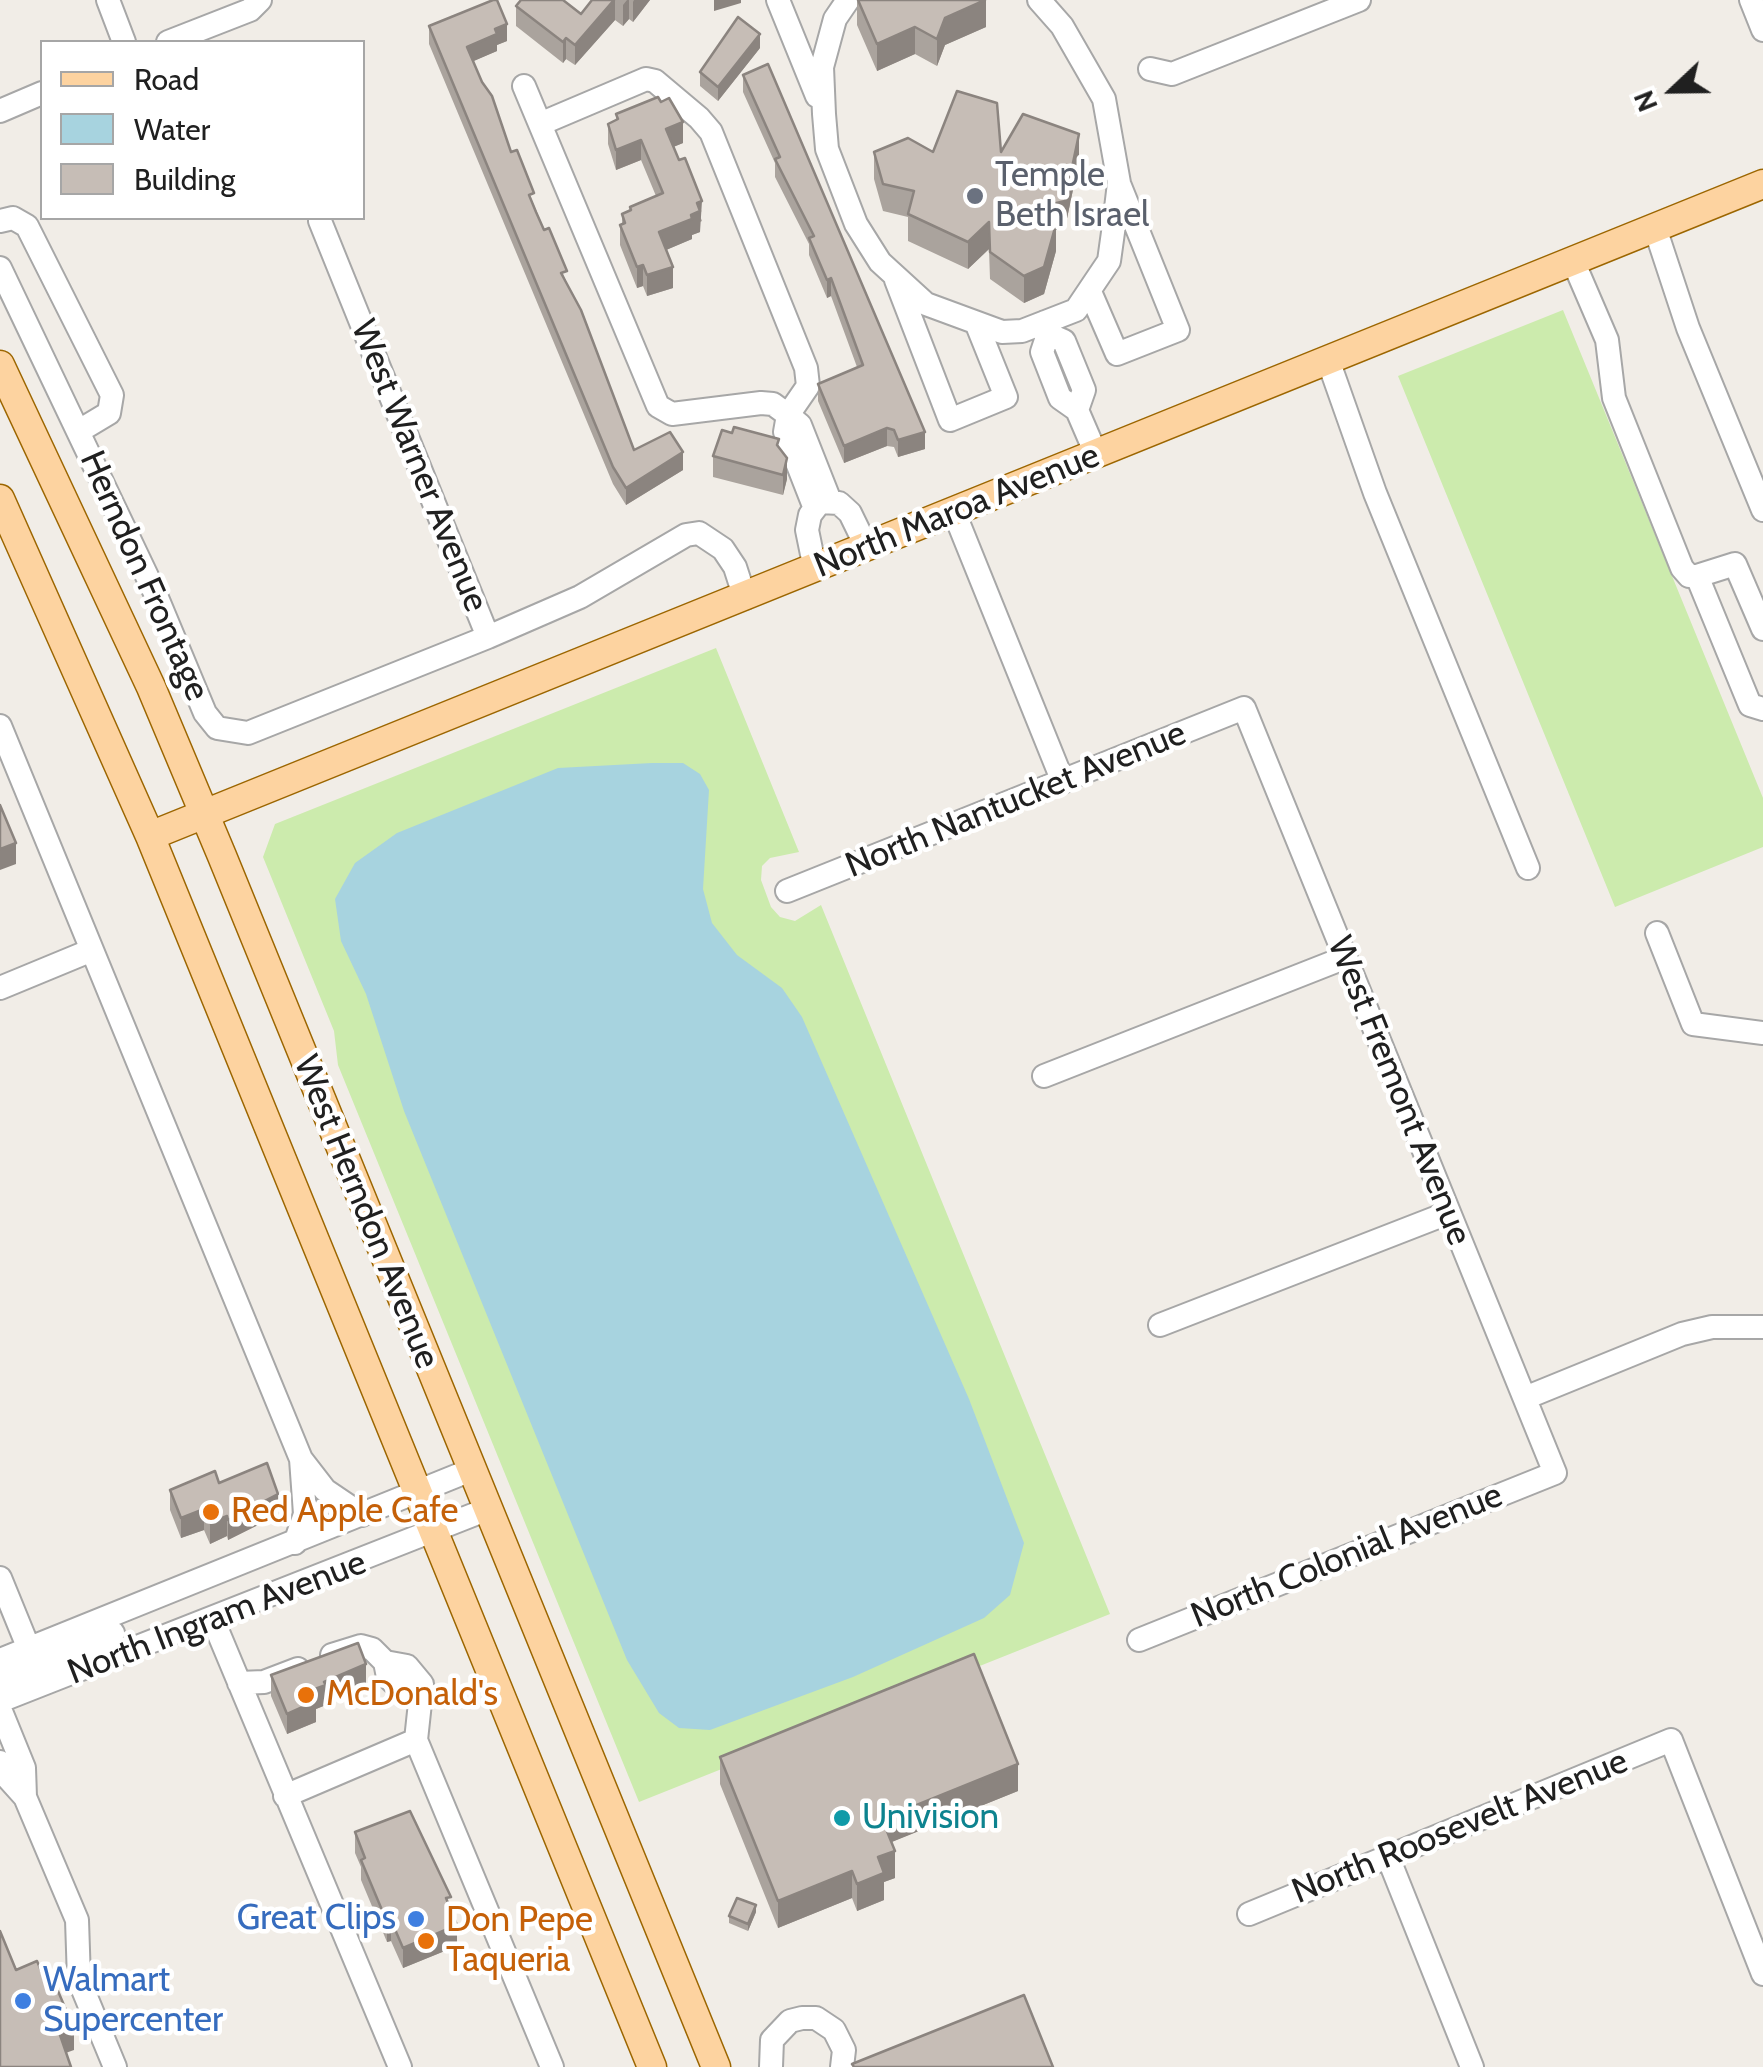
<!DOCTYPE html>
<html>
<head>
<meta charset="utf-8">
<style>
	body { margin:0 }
	#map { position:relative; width:1763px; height:2067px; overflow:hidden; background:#f1ede7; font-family:Cabin,sans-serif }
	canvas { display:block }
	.legend { position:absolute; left:40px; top:40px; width:325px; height:180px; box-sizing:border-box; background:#fff; border:2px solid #a6a6a6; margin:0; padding:12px 18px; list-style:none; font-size:30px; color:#202020 }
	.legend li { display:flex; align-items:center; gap:20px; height:50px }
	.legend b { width:50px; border:2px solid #a6a6a6 }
	.north { position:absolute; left:1623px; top:40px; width:100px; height:100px; -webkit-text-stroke:8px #fff; paint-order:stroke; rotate:248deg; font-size:28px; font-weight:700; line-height:40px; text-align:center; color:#202020 }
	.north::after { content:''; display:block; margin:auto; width:35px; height:45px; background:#202020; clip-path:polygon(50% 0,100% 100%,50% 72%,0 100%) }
</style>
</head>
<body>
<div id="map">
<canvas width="1763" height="2067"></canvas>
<ul class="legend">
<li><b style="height:12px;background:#fdd3a0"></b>Road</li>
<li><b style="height:28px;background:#a7d3df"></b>Water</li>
<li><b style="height:28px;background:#c6bdb6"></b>Building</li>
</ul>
<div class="north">N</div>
</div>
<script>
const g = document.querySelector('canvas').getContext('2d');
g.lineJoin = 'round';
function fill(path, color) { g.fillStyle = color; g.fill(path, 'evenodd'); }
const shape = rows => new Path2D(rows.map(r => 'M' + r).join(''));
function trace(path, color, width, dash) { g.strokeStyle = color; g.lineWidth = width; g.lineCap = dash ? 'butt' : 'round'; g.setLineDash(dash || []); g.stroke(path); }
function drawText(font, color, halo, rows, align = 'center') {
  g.font = font + ' Cabin,sans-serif'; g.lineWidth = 9; g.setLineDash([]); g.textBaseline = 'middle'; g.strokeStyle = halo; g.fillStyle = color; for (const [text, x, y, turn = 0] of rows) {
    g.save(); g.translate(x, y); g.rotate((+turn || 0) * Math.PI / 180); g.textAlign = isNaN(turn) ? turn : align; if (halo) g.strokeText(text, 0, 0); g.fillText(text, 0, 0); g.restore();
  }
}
fill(shape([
	[1563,310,1763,798,1763,847,1615,907,1398,376],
	[716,648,799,852,770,858,762,866,761,880,771,907,780,917,795,921,821,905,1110,1614,639,1802,338,1065,334,1031,263,857,275,824]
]), '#ccebad');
fill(shape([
	[652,763,683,763,700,774,709,790,703,889,712,923,737,955,782,988,802,1017,969,1399,1024,1543,1010,1595,984,1618,853,1677,710,1730,679,1728,659,1713,627,1660,404,1111,366,994,341,941,335,899,355,863,397,833,558,768]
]), '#a7d3df');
const minor = shape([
	[108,0,124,42],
	[778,0,817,96],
	[848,0,835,19,822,67,824,114,827,149,856,224,880,262,926,304,1002,332,1022,331,1076,310,1109,261,1114,225,1119,183,1104,99,1062,26,1039,0],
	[1751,0,1763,30],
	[168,42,250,10,260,0],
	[1150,69,1172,74,1359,0],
	[524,86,658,406,672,414,761,403,773,404,788,415,808,386,806,368,711,132,699,118,655,81,646,79,540,124],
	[0,111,42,93],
	[0,221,13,218,27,226,112,395,109,413,79,431],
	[320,221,488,637,580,597,686,535,699,533,723,549,735,567,745,598],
	[1655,228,1688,328,1763,510],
	[1573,261,1607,340,1614,398,1682,568,1689,576,1697,576,1735,564,1763,629],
	[0,268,155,593,205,713,217,728,248,733,488,637],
	[896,280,950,420,1006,397,977,325],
	[1091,294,1117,354,1178,330,1120,186],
	[1045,322,1048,334,1042,352,1060,398,1077,410,1096,454],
	[1048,334,1064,341,1084,390,1077,410],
	[1328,360,1375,493,1528,868],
	[814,506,785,432,788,415,800,425,830,501],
	[954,512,1063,782],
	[815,569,807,530,810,515,820,502,839,503,850,513,867,548],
	[1697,576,1750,705,1763,709],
	[0,726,301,1459,325,1490,362,1515],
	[787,891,1244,708,1555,1473,1139,1640],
	[1657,933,1693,1024,1763,1033],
	[0,988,92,950],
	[1044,1076,1344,958],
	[1160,1325,1448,1213],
	[1525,1398,1682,1334,1712,1327,1763,1327],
	[295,1543,305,1514,301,1459],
	[0,1578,29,1649],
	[213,1620,400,2067],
	[332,1655,361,1646,372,1649,385,1662,388,1677,397,1686,422,1699],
	[0,1660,471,1470],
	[385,1662,407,1666,422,1684,416,1740,552,2067],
	[0,1679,113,1633],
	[239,1683,264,1682,298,1669],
	[0,1701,488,1509],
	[0,1709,24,1768,25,1797,6,1776,0,1762],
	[285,1796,416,1740],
	[25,1797,77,1920,79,1980,115,2067],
	[1388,1857,1472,2067],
	[1249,1914,1671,1740,1763,1974],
	[771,2067,772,2040,790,2021,802,2018,816,2018,834,2030,844,2050,842,2067]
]);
const major = shape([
	[0,365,151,687,222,856,716,2067],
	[0,499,150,836,652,2067],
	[150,836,1763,184]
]);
trace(minor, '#a7a7a7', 26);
trace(major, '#9c6600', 31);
trace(minor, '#fff', 22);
trace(major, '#fdd3a0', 28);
fill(shape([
	[592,0,650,0,633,22,629,19,623,26,615,20,575,65,566,59,563,63,516,26,516,6,581,14],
	[857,0,986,27,945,45,937,66,915,54,877,71,857,25],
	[429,26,507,41,497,45,497,51,473,61,567,283,634,450,683,470,626,505,613,484,429,44],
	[760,48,718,101,700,86,700,72],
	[743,75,925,449,898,457,894,447,887,446,844,463,818,401,818,384,857,367,831,296,827,298,809,255,809,244,775,177,775,163,743,92],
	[616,114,683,143,673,147,702,221,700,222,700,232,692,235,692,239,666,250,673,288,647,296,643,286,637,288,620,245,620,225,622,224,622,214,630,211,630,207,656,196,641,160,616,170,608,144,608,124,616,120],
	[874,152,1001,152,1079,161,1065,228,1056,230,1056,251,1044,294,1024,303,990,279,989,249,968,269,908,241,908,217,883,211,874,179],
	[779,447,787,479,783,495,713,477,713,456],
	[219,1483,278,1515,228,1540,227,1536,210,1544,204,1530,181,1538,170,1510,170,1490],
	[271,1675,366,1684,326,1702,326,1705,316,1709,316,1722,287,1734,271,1696],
	[720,1757,1018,1791,891,1842,895,1878,884,1882,884,1900,857,1911,852,1898,778,1928,720,1784],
	[355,1832,451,1910,457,1946,403,1968,391,1941,387,1942,361,1880,361,1867,355,1853],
	[756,1912,748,1931,729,1923,729,1916]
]), '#aaa39d');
fill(shape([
	[615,0,615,20,575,65,575,45],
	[627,0,629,0,629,19,623,26,623,5],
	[634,0,650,0,633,22,633,2],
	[714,0,741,0,741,3,714,11],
	[986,0,986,27,945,45,937,66,937,39,945,18],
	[507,24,507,41,497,45,497,51,467,64,467,47,495,29],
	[915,27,915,54,877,71,877,44],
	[760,34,760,48,718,101,718,87],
	[566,38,566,59,563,63,563,42],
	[683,122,683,143,666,150,666,129],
	[1079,134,1079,161,1065,228,1056,230,1056,251,1044,294,1024,303,1024,276,1035,208],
	[641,140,641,160,616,170,616,150],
	[702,201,700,232,692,235,692,239,659,253,659,232,691,215,697,203],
	[989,222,989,249,968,269,968,242],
	[643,265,643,286,637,288,637,267],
	[673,267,673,288,647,296,647,275],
	[831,278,831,296,827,298,827,280],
	[887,428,887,446,844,463,844,446],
	[925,432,925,449,898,457,898,440],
	[683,452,683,470,626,505,626,488],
	[787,458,787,479,783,495,783,475],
	[16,843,16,864,0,870,0,849],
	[278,1494,278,1515,228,1540,228,1520],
	[204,1509,204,1530,181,1538,181,1518],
	[227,1516,227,1536,210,1544,210,1523],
	[366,1664,366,1684,326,1702,326,1705,316,1709,316,1722,287,1734,287,1714,312,1690,324,1682],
	[1018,1764,1018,1791,882,1846,882,1819],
	[895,1851,895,1878,884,1882,884,1900,857,1911,857,1884,878,1857],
	[852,1871,852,1898,778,1928,778,1901],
	[756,1905,756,1912,748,1931,748,1924],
	[391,1920,391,1941,387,1942,387,1922],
	[457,1925,457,1946,403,1968,403,1948],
	[74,2029,74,2050,60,2055,60,2035]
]), '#8b847f');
const building = shape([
	[493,0,497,0,507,24,495,29,497,34,467,47,482,82,492,96,511,152,517,150,534,193,529,195,536,212,544,230,549,228,567,271,561,273,581,310,634,450,670,432,683,452,626,488,613,467,429,26,493,0],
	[521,0,563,0,581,14,592,0,614,0,575,45,566,38,563,42,516,6,521,0],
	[858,0,985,0,945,18,937,39,915,27,877,44,858,0],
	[738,17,760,34,718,87,700,72,738,17],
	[768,64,925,432,898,440,894,430,887,428,844,446,818,384,863,365,831,278,827,280,809,238,814,236,775,159,780,157,743,75,768,64],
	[957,91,997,103,1001,152,1023,114,1079,134,1065,201,1035,208,1056,224,1044,267,1024,276,990,252,989,222,968,242,908,214,914,191,883,184,874,152,908,138,933,152,957,91],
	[658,97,661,102,669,98,683,122,666,129,679,160,685,158,702,201,697,203,700,211,691,215,692,219,659,232,673,267,647,275,643,265,637,267,620,225,625,223,622,214,631,210,630,207,663,193,641,140,616,150,608,124,618,119,616,114,658,97],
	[734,427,779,439,777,445,787,458,783,475,713,456,722,430,732,433,734,427],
	[0,805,16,843,0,849,0,805],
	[267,1463,278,1494,228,1520,227,1516,210,1523,204,1509,181,1518,170,1490,215,1471,219,1483,267,1463],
	[358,1643,366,1664,324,1682,326,1685,312,1690,316,1701,287,1714,271,1675,358,1643],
	[974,1654,1018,1764,882,1819,895,1851,878,1857,884,1873,857,1884,852,1871,778,1901,720,1757,974,1654],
	[410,1811,451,1897,446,1898,457,1925,403,1948,391,1920,387,1922,361,1860,365,1858,355,1832,410,1811],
	[737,1898,756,1905,748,1924,729,1916,737,1898],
	[0,1931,16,1970,37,1961,51,1994,58,1991,74,2029,60,2035,71,2067,0,2067,0,1931],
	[1024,1995,1053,2067,854,2067,852,2064,1024,1995]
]);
fill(building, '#c6bdb6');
trace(building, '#8b847f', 2.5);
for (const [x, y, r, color] of [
	[975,196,10,"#6b7280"],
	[211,1512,10,"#e8710a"],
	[306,1695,10,"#e8710a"],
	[842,1818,10,"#0f9aa8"],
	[416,1919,10,"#3f7fe0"],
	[426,1941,10,"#e8710a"],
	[23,2001,10,"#3f7fe0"]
]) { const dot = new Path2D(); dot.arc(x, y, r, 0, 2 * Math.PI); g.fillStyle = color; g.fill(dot); trace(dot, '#fff', 4); }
drawText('35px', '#5b616d', '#fff', [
	["Temple",995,176],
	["Beth Israel",995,216]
], 'left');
drawText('35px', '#202020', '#fff', [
	["West Warner Avenue",419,466,68],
	["North Maroa Avenue",957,511,-22],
	["Herndon Frontage",144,576,66],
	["North Nantucket Avenue",1016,800,-22],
	["West Fremont Avenue",1399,1091,68],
	["West Herndon Avenue",366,1212,68],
	["North Colonial Avenue",1347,1556,-22],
	["North Ingram Avenue",217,1618,-21],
	["North Roosevelt Avenue",1460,1827,-22]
]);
drawText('35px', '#c56008', '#fff', [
	["Red Apple Cafe",231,1512],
	["McDonald's",326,1695],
	["Don Pepe",446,1921],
	["Taqueria",446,1961]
], 'left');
drawText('35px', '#0d838f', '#fff', [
	["Univision",862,1818]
], 'left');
drawText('35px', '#366cbe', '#fff', [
	["Great Clips",396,1919],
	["Walmart",43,1981,"left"],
	["Supercenter",43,2021,"left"]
], 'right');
</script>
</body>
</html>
